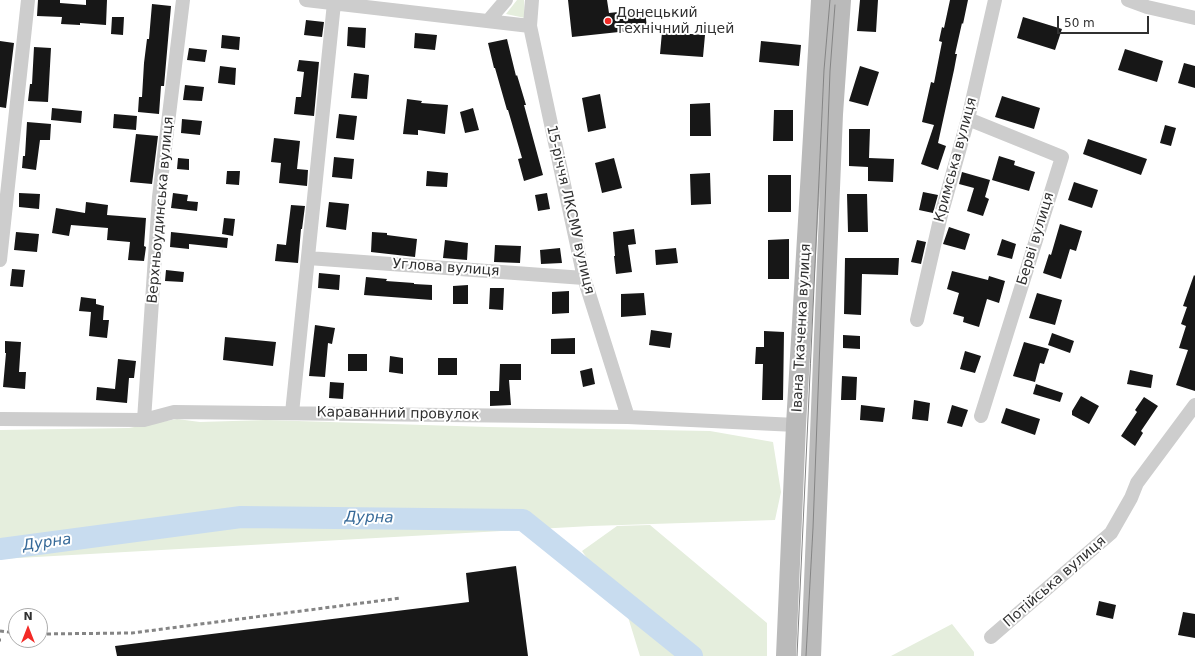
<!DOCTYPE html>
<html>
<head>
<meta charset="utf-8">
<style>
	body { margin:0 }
	#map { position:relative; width:1195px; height:656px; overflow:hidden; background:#fff; font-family:"DejaVu Sans",sans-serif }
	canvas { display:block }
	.north { position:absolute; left:8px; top:608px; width:40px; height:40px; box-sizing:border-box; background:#fff; border:1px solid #acacac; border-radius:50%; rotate:0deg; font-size:11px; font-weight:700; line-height:16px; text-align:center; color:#303030 }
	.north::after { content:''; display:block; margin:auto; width:14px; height:18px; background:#f32a26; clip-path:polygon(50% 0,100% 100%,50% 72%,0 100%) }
	.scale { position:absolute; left:1057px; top:16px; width:92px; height:18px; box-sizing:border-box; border:2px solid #303030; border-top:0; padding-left:5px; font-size:12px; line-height:14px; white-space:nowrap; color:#303030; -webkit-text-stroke:3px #fff; paint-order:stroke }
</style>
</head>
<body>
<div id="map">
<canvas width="1195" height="656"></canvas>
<div class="north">N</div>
<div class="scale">50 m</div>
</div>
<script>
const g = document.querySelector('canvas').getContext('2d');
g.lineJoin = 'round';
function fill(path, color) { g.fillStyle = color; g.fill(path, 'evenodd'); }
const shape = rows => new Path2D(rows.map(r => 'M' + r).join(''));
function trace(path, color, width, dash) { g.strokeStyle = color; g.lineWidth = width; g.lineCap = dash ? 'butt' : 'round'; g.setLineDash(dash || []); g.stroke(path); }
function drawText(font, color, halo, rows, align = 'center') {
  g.font = font + ' "DejaVu Sans",sans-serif'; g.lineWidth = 4; g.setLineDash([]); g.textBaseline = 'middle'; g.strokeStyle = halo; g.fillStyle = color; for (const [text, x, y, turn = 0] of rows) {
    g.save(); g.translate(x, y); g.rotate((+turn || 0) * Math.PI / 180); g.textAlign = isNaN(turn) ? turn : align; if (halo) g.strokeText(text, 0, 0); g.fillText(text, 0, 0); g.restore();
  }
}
fill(shape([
	[517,0,524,0,525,18,506,14],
	[177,419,200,422,266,420,488,427,710,431,773,442,781,492,775,520,591,526,0,559,0,430,129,428],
	[650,525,767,623,767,656,640,656,628,617,582,551,617,526],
	[952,624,974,652,974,656,891,656]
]), '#e5eedd');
trace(shape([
	[0,549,241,517,523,520,692,656]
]), '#c8dcef', 22);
fill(shape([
	[38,0,60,0,60,3,86,5,86,0,107,0,106,25,80,23,80,25,61,24,62,17,37,16],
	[568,0,607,0,609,13,645,9,647,29,572,37],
	[860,0,878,0,876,32,857,31],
	[950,0,968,0,963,24,962,23,955,54,957,54,954,70,938,143,946,146,938,170,921,164,934,125,922,122,931,82,934,83,942,42,939,41,942,27,944,28],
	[152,4,171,6,164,86,161,86,159,114,138,112,139,97,142,97,144,63,147,39,149,39],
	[112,17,124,17,123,35,111,34],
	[1023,17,1062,29,1055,50,1017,38],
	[306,20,324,22,322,37,304,35],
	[348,27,366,28,365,48,347,46],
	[662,32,705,35,703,57,660,54],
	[415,33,437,35,435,50,414,48],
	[222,35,240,37,239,50,221,48],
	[507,39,516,76,517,75,526,105,524,105,543,175,524,181,518,159,522,158,508,110,507,110,495,68,494,68,488,43],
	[0,41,14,43,6,108,0,107],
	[761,41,801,45,799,66,759,62],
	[34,47,51,48,48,102,28,101,30,84,32,84],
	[189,48,207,50,205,62,187,60],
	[1125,49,1163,61,1157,82,1118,70],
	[299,60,319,62,314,116,294,114,296,97,301,97,304,72,297,71],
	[1184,63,1195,66,1195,88,1178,83],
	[220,66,236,68,235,85,218,83],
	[860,66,879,72,868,106,849,101],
	[354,73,369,75,367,99,351,98],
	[185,85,204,87,202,101,183,100],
	[600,94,606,128,588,132,582,98],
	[1002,96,1040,108,1034,129,995,117],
	[407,99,422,101,421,103,448,105,445,134,418,130,418,135,403,134],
	[710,103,711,136,690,136,690,104],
	[52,108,82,111,81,123,51,120],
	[473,108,479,130,465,133,460,112],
	[774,110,793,110,793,141,773,141],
	[114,114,137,116,136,130,113,128],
	[339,114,357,116,354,140,336,138],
	[182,119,202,121,200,135,181,133],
	[27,122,51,124,50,140,40,140,36,170,22,168,23,156,25,156],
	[1165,125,1176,128,1171,146,1160,143],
	[849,129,870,129,869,158,894,159,893,182,868,181,868,167,849,166],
	[136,134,158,136,152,184,130,182],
	[274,138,300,141,297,169,308,170,307,186,279,183,281,163,271,162],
	[1088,139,1147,159,1141,175,1083,154],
	[999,156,1015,161,1014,165,1035,172,1029,191,992,180],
	[334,157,354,159,352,179,332,177],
	[178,158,189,159,189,170,177,169],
	[614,158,622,188,602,193,595,163],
	[227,171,240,171,239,185,226,184],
	[427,171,448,173,447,187,426,186],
	[962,172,990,180,985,197,989,199,983,216,967,211,974,188,959,184],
	[710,173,711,204,691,205,690,174],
	[768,175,791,175,791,212,768,212],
	[1074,182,1098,190,1092,208,1068,200],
	[923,192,938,195,933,213,919,210],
	[19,193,40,194,39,209,19,207],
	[173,193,188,195,187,201,198,202,197,211,171,208],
	[547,193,550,209,538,211,535,195],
	[847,194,867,194,868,232,848,232],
	[86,202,108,205,107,215,146,218,144,246,146,247,144,261,128,260,130,242,107,240,108,228,71,225,69,236,52,233,56,208,85,213],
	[329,202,349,204,346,230,326,227],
	[291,205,305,206,302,229,301,229,298,263,275,261,277,244,286,245],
	[224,218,235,219,233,236,222,234],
	[1060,224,1082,231,1076,251,1070,249,1061,279,1043,273,1049,254,1051,255],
	[949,227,970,234,965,250,943,244],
	[634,229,636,244,628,245,632,272,616,274,614,256,615,256,613,232],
	[16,232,39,234,37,252,14,250],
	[171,232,228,238,227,248,189,244,189,249,170,247],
	[372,232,387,233,387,235,417,239,415,257,371,252],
	[789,239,789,279,768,279,768,240],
	[1002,239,1016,244,1012,259,997,255],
	[445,240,468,243,467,260,443,258],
	[917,240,926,242,921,264,911,262],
	[495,245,521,246,520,263,494,262],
	[560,248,562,263,541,264,540,250],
	[676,248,678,263,656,265,655,250],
	[845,258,899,258,898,275,862,274,861,315,844,314],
	[12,269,25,270,23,287,10,286],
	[166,270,184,272,183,282,165,281],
	[952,271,988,280,989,276,1005,281,999,303,987,299,979,327,963,322,964,317,953,314,959,293,947,289],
	[319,273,340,275,339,290,318,288],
	[1194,275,1195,276,1195,391,1176,385,1188,350,1179,348,1186,326,1181,324,1187,307,1183,306],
	[366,277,387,279,386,281,414,283,414,284,432,285,432,300,364,295],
	[468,285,468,304,453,304,453,286],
	[490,288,504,288,503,310,489,309],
	[569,291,569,313,552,314,552,292],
	[644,293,646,315,621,317,621,294],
	[1037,293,1062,300,1055,325,1029,318],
	[81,297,96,299,96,304,104,306,103,320,109,320,107,338,89,336,91,312,79,311],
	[315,325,335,328,332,344,328,343,325,377,309,376],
	[651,330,672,333,670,348,649,345],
	[764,331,784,332,783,400,762,400,763,364,755,364,756,347,764,347],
	[1052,333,1074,341,1070,353,1048,345],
	[843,335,860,336,860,349,843,348],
	[225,337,276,342,273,366,223,360],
	[575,338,575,354,551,354,551,339],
	[5,341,21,342,19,372,26,372,25,389,3,387,6,353,5,353],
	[1024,342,1049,349,1044,364,1040,363,1035,382,1013,376],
	[965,351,981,356,975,373,960,369],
	[348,354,367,354,367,371,348,371],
	[390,356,403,358,403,374,389,372],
	[438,358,457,358,457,375,438,375],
	[118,359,136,361,134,378,129,378,127,403,96,400,97,387,115,389],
	[500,364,521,364,521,380,509,380,511,405,490,406,490,391,499,391],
	[592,368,595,384,583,387,580,371],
	[1130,370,1153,375,1151,388,1127,384],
	[842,376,857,377,856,400,841,400],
	[330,382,344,383,343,399,329,398],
	[1036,384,1063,393,1060,402,1033,394],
	[1081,396,1099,406,1089,424,1072,415,1072,411],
	[1144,397,1158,406,1141,431,1143,433,1135,446,1121,436,1137,412,1135,410],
	[914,400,930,403,928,421,912,419],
	[861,405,885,408,883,422,860,420],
	[952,405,968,410,962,427,947,423],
	[1006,408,1040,419,1035,435,1001,423],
	[516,566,528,656,117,656,115,646,469,602,466,573],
	[1099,601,1116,605,1113,619,1096,615],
	[1183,612,1195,614,1195,638,1178,635]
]), '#171717');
trace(shape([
	[306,0,530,26],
	[532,0,530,26,584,278,628,417],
	[1128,0,1147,7,1195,18],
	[488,21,506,0],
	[968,119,1062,157,981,416],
	[308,258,584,278],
	[0,260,28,0],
	[917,320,941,215,968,119,995,0],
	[292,413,334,3],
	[0,419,144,420,174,412,628,417,796,425],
	[144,420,159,197,183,0],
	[991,637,1111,533,1131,498,1137,483,1195,405]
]), '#cdcdcd', 14);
trace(shape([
	[786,656,796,425,821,0],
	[811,656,833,114,841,0]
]), '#bababa', 20);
trace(shape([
	[797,656,824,70,830,0],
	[806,656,813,528,830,71,835,5]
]), '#858585', 1);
trace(shape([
	[0,631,16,633],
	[40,634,132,633,401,598],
	[0,640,1,640]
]), '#858585', 3, [4, 3]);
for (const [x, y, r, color] of [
	[608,21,4,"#f32a26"]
]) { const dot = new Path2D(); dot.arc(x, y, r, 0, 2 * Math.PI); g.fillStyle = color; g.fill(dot); trace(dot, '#fff', 1.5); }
drawText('14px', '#303030', '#fff', [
	["Донецький",616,13],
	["технічний ліцей",616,29]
], 'left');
drawText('14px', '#303030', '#fff', [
	["Кримська вулиця",956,160,-75],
	["Верхньоудинська вулиця",161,210,-85],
	["15-річчя ЛКСМУ вулиця",570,210,77],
	["Берві вулиця",1036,239,-73],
	["Углова вулиця",446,268,4],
	["Івана Ткаченка вулиця",802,328,-87],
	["Караванний провулок",398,414,1],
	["Потійська вулиця",1055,582,-41]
]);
drawText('italic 15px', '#376a99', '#fff', [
	["Дурна",369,518,1],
	["Дурна",47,543,-8]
]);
</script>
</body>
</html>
